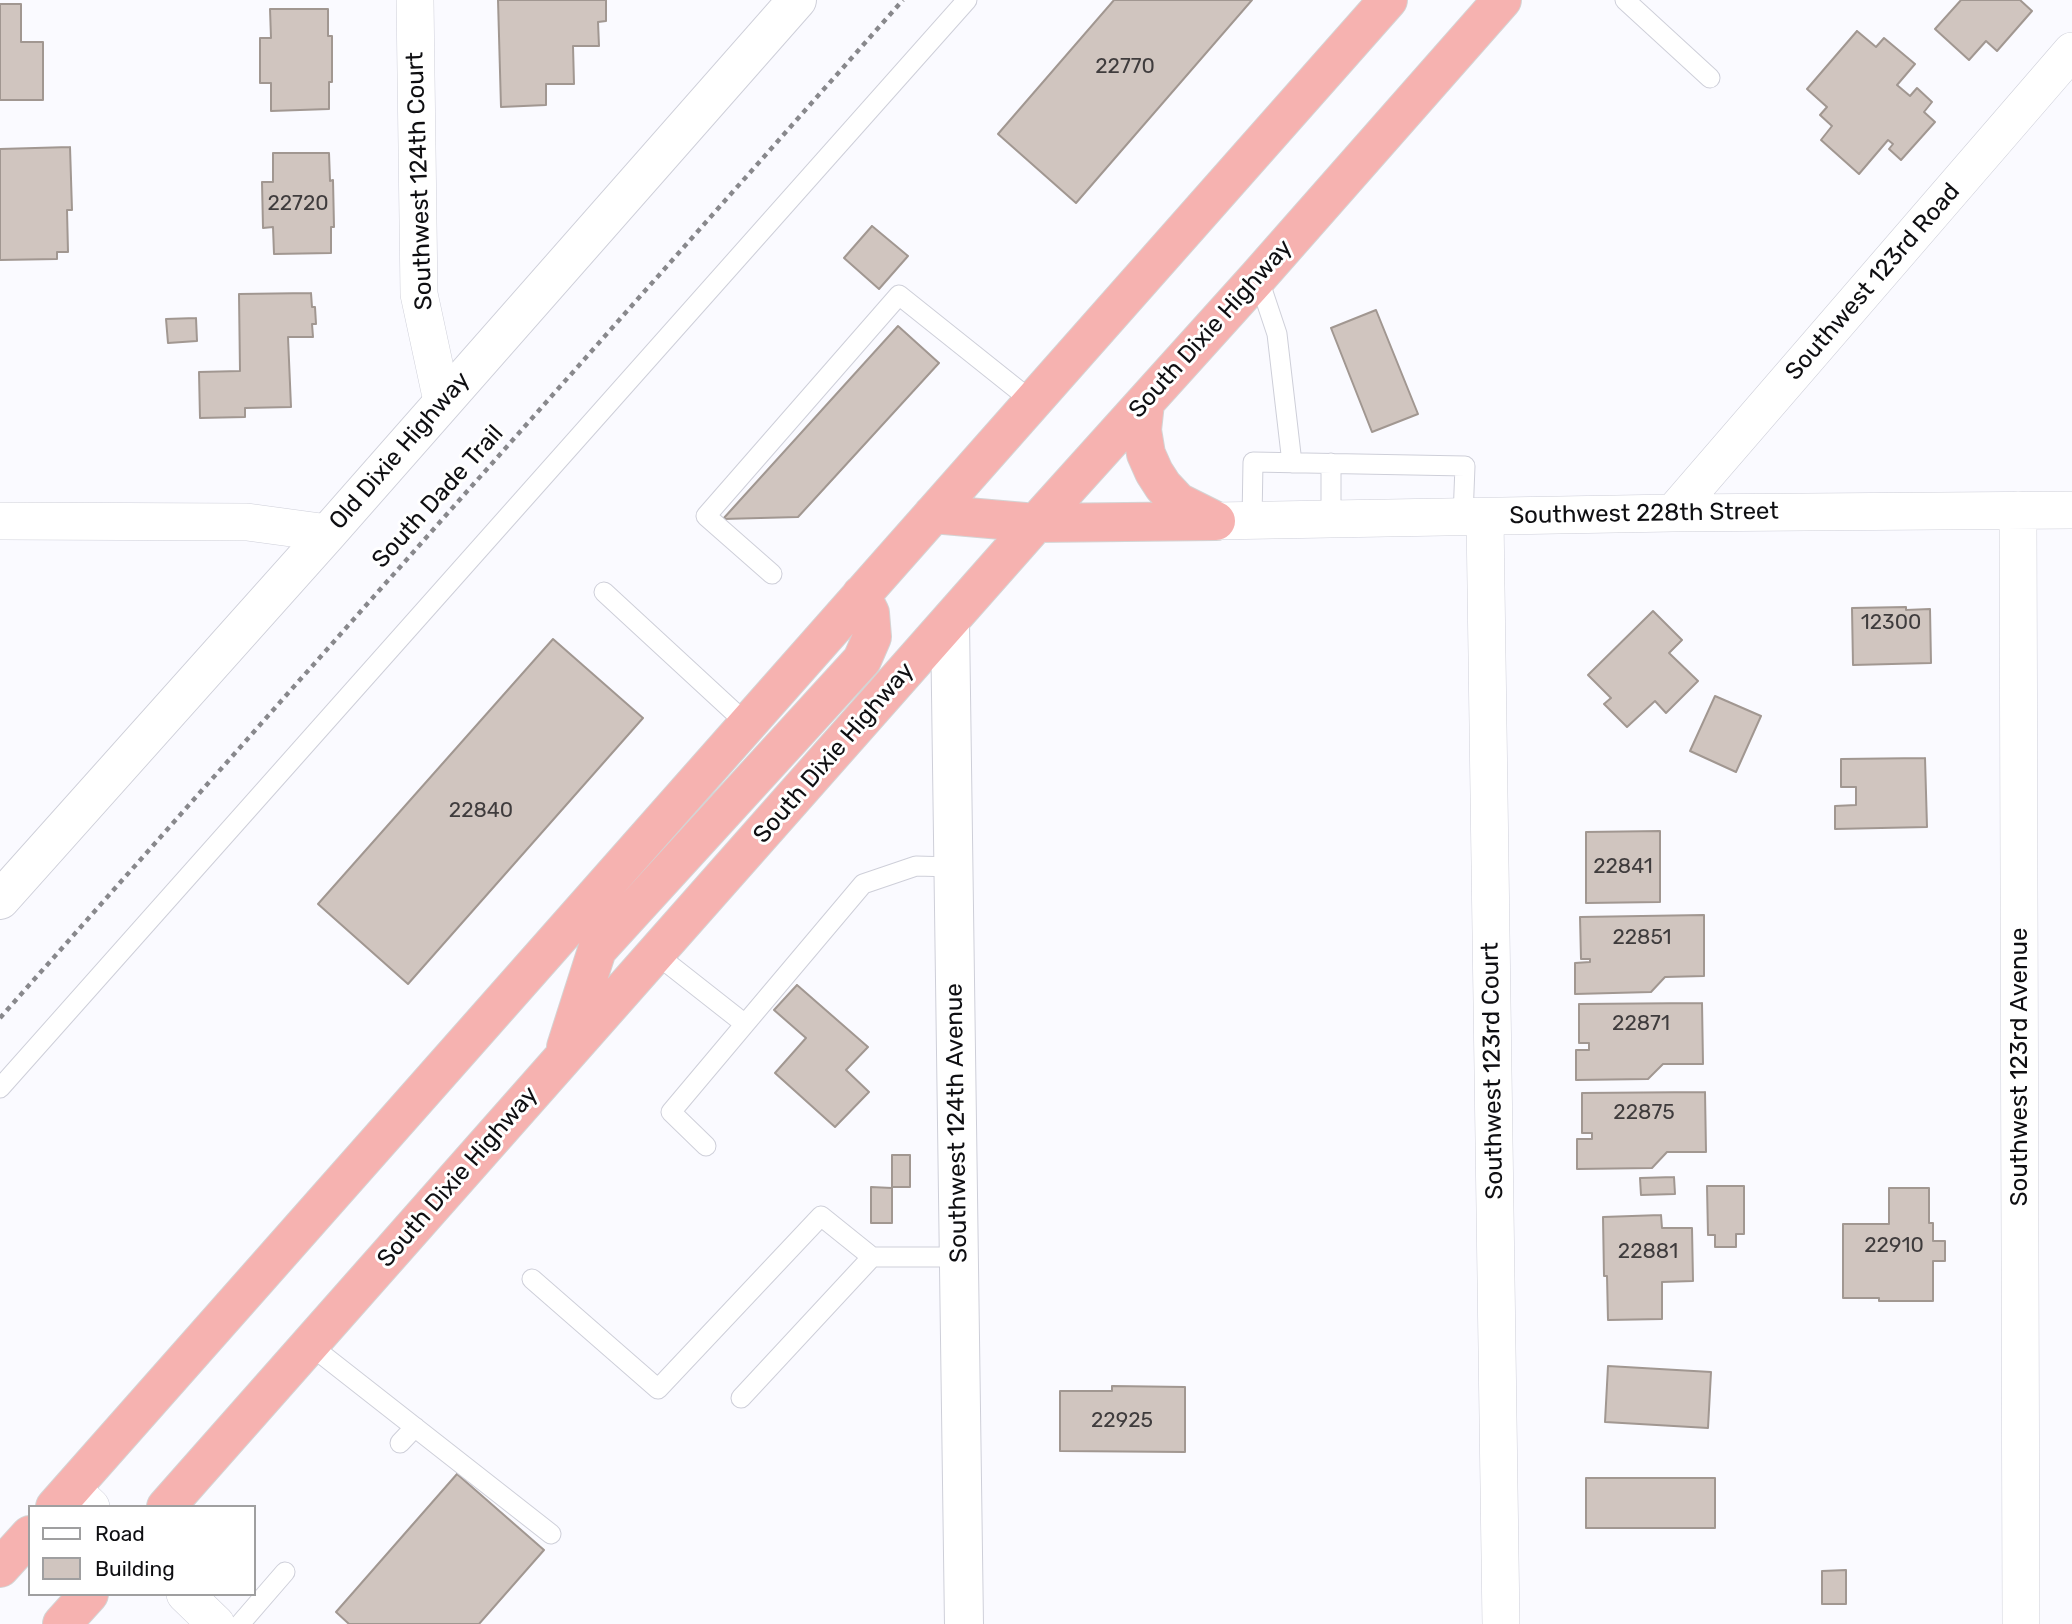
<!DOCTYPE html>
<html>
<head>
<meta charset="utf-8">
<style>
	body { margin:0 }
	#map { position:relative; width:2072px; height:1624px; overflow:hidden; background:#fafaff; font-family:Rubik,sans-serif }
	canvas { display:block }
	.legend { position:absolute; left:28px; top:1505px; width:228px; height:91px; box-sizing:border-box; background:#fff; border:2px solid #9f9fa0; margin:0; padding:9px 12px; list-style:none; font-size:21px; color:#0f0f12 }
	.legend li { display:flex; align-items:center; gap:14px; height:35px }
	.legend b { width:35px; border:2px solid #9f9fa0 }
</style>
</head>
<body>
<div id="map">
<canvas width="2072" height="1624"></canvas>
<ul class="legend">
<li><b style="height:9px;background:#fff"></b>Road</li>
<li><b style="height:19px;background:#d0c5bf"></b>Building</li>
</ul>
</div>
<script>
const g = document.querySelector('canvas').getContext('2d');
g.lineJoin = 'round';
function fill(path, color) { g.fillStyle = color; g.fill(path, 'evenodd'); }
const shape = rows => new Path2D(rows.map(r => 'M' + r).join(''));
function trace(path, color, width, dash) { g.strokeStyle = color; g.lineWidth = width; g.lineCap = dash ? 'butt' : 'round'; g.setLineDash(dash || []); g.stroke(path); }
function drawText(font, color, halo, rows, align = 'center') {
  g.font = font + ' Rubik,sans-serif'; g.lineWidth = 6; g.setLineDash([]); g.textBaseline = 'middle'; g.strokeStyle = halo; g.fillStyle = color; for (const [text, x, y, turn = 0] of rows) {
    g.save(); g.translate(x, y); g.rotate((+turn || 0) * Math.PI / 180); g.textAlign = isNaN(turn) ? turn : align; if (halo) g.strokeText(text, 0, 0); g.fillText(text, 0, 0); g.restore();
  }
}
const building = shape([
	[498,0,606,0,606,21,598,22,599,46,573,46,574,84,546,84,546,105,501,107,498,0],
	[1114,0,1252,0,1076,203,998,134,1114,0],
	[1961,0,2020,0,2032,11,1997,51,1986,41,1969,60,1935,29,1961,0],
	[0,4,21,4,21,42,43,42,43,100,0,100,0,4],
	[270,9,328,9,328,36,332,36,332,82,329,82,329,109,271,111,271,83,260,83,260,38,271,38,270,9],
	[1857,31,1876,47,1884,38,1915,64,1897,85,1910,96,1917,88,1932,102,1924,112,1935,122,1901,160,1889,149,1893,144,1888,140,1859,174,1821,140,1832,126,1820,115,1827,107,1807,89,1857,31],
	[70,147,72,210,67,210,68,252,57,252,57,259,0,260,0,149,70,147],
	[273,153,329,153,330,181,333,180,334,227,331,227,331,253,274,254,273,227,263,228,262,182,273,182,273,153],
	[872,226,908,256,879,289,844,258,872,226],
	[311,293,312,307,315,307,316,324,312,324,313,337,288,337,291,407,245,408,245,417,200,418,199,372,240,371,239,294,311,293],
	[1376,310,1418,414,1372,432,1331,328,1376,310],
	[196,318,197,341,168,343,166,319,196,318],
	[898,326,939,363,798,517,723,519,898,326],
	[1906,607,1906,610,1930,609,1931,663,1853,665,1852,608,1906,607],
	[1653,611,1682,640,1669,653,1698,681,1666,713,1655,701,1627,727,1604,704,1611,698,1588,675,1653,611],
	[553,639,643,718,408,984,318,904,553,639],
	[1715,696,1761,716,1736,772,1690,751,1715,696],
	[1925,758,1927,827,1835,829,1835,806,1856,805,1856,787,1841,787,1841,759,1925,758],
	[1660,831,1660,902,1586,903,1586,832,1660,831],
	[1704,915,1704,976,1665,977,1651,992,1575,994,1575,963,1590,962,1590,959,1581,959,1580,917,1704,915],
	[797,985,868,1047,846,1070,869,1092,835,1127,775,1073,806,1038,774,1010,797,985],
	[1702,1003,1703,1064,1663,1064,1648,1079,1576,1080,1576,1050,1589,1050,1589,1043,1579,1043,1579,1004,1702,1003],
	[1705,1092,1706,1152,1667,1152,1652,1168,1577,1169,1577,1139,1592,1139,1592,1133,1582,1133,1582,1093,1705,1092],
	[892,1155,910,1155,910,1187,892,1187,892,1155],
	[1674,1177,1675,1194,1641,1195,1640,1178,1674,1177],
	[1707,1186,1744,1186,1744,1234,1736,1234,1736,1247,1715,1247,1715,1235,1708,1235,1707,1186],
	[871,1187,892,1188,892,1223,871,1223,871,1187],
	[1889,1188,1929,1188,1929,1223,1933,1223,1933,1241,1945,1241,1945,1261,1933,1261,1933,1301,1879,1301,1879,1298,1843,1298,1843,1224,1889,1224,1889,1188],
	[1661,1215,1662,1228,1692,1228,1693,1281,1662,1282,1662,1319,1608,1320,1607,1276,1604,1276,1603,1217,1661,1215],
	[1608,1366,1711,1372,1708,1428,1605,1422,1608,1366],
	[1112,1386,1185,1387,1185,1452,1060,1451,1060,1391,1112,1391,1112,1386],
	[457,1474,544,1550,479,1624,349,1624,336,1612,457,1474],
	[1586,1478,1715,1478,1715,1528,1586,1528,1586,1478],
	[1846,1570,1846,1604,1822,1604,1822,1571,1846,1570]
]);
fill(building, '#d0c5bf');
trace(building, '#a19791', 2);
const service = shape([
	[1625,0,1710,78],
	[1258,277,1277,334,1292,463],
	[1331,463,1331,519],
	[1252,520,1253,462,1465,466,1463,517],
	[772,574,706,516,899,295,1033,402],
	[604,592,747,724],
	[656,954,745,1024,863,884,916,866,953,867],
	[0,1088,967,0],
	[706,1146,671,1112,745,1024],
	[532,1279,658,1389,821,1216,872,1257,959,1257],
	[310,1345,551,1534],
	[741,1398,872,1257],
	[400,1443,415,1427],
	[240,1624,285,1572]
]);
const minor = shape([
	[415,0,419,294,442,401],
	[2018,510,2021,1624],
	[1673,513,2072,51],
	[1485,517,1501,1624],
	[0,521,247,522,328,533],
	[1216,521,1673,513,2072,510],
	[72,1489,91,1507],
	[185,1594,216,1624]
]);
const tertiary = shape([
	[950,622,964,1624],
	[0,900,328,533,797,0]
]);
const trunk = shape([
	[1145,403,1142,430,1146,454,1154,472,1163,486,1178,502,1214,520],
	[933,514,1036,523,1216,521],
	[566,1047,597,950,862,660,872,637,870,613,861,595],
	[55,1507,1388,0],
	[166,1507,1036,523,1258,277,1502,0],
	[0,1568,30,1535],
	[62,1624,89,1594]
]);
trace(service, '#cecfd9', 21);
trace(minor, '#cecfd9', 38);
trace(tertiary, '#cecfd9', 40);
trace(trunk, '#d4d4d4', 40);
trace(shape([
	[0,1018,903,0]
]), '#88888c', 4.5, [5, 5]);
trace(service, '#fff', 19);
trace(minor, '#fff', 37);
trace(tertiary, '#fff', 38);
trace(trunk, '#f6b2b0', 38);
drawText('21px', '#3f3c3d', null, [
	["22770",1125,67],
	["22720",298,204],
	["12300",1891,623],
	["22840",481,811],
	["22841",1623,867],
	["22851",1642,938],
	["22871",1641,1024],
	["22875",1644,1113],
	["22910",1894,1246],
	["22881",1648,1252],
	["22925",1122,1421]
]);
drawText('24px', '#0f0f12', '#fff', [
	["Southwest 124th Court",420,181,-92],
	["Southwest 123rd Road",1873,282,-49],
	["South Dixie Highway",1211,329,-48],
	["Old Dixie Highway",400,451,-49],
	["South Dade Trail",438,497,-48],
	["Southwest 228th Street",1644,514,-1],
	["South Dixie Highway",834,753,-49],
	["Southwest 123rd Avenue",2020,1067,-90],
	["Southwest 123rd Court",1493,1071,-91],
	["Southwest 124th Avenue",957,1123,-91],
	["South Dixie Highway",458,1177,-49]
]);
</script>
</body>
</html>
